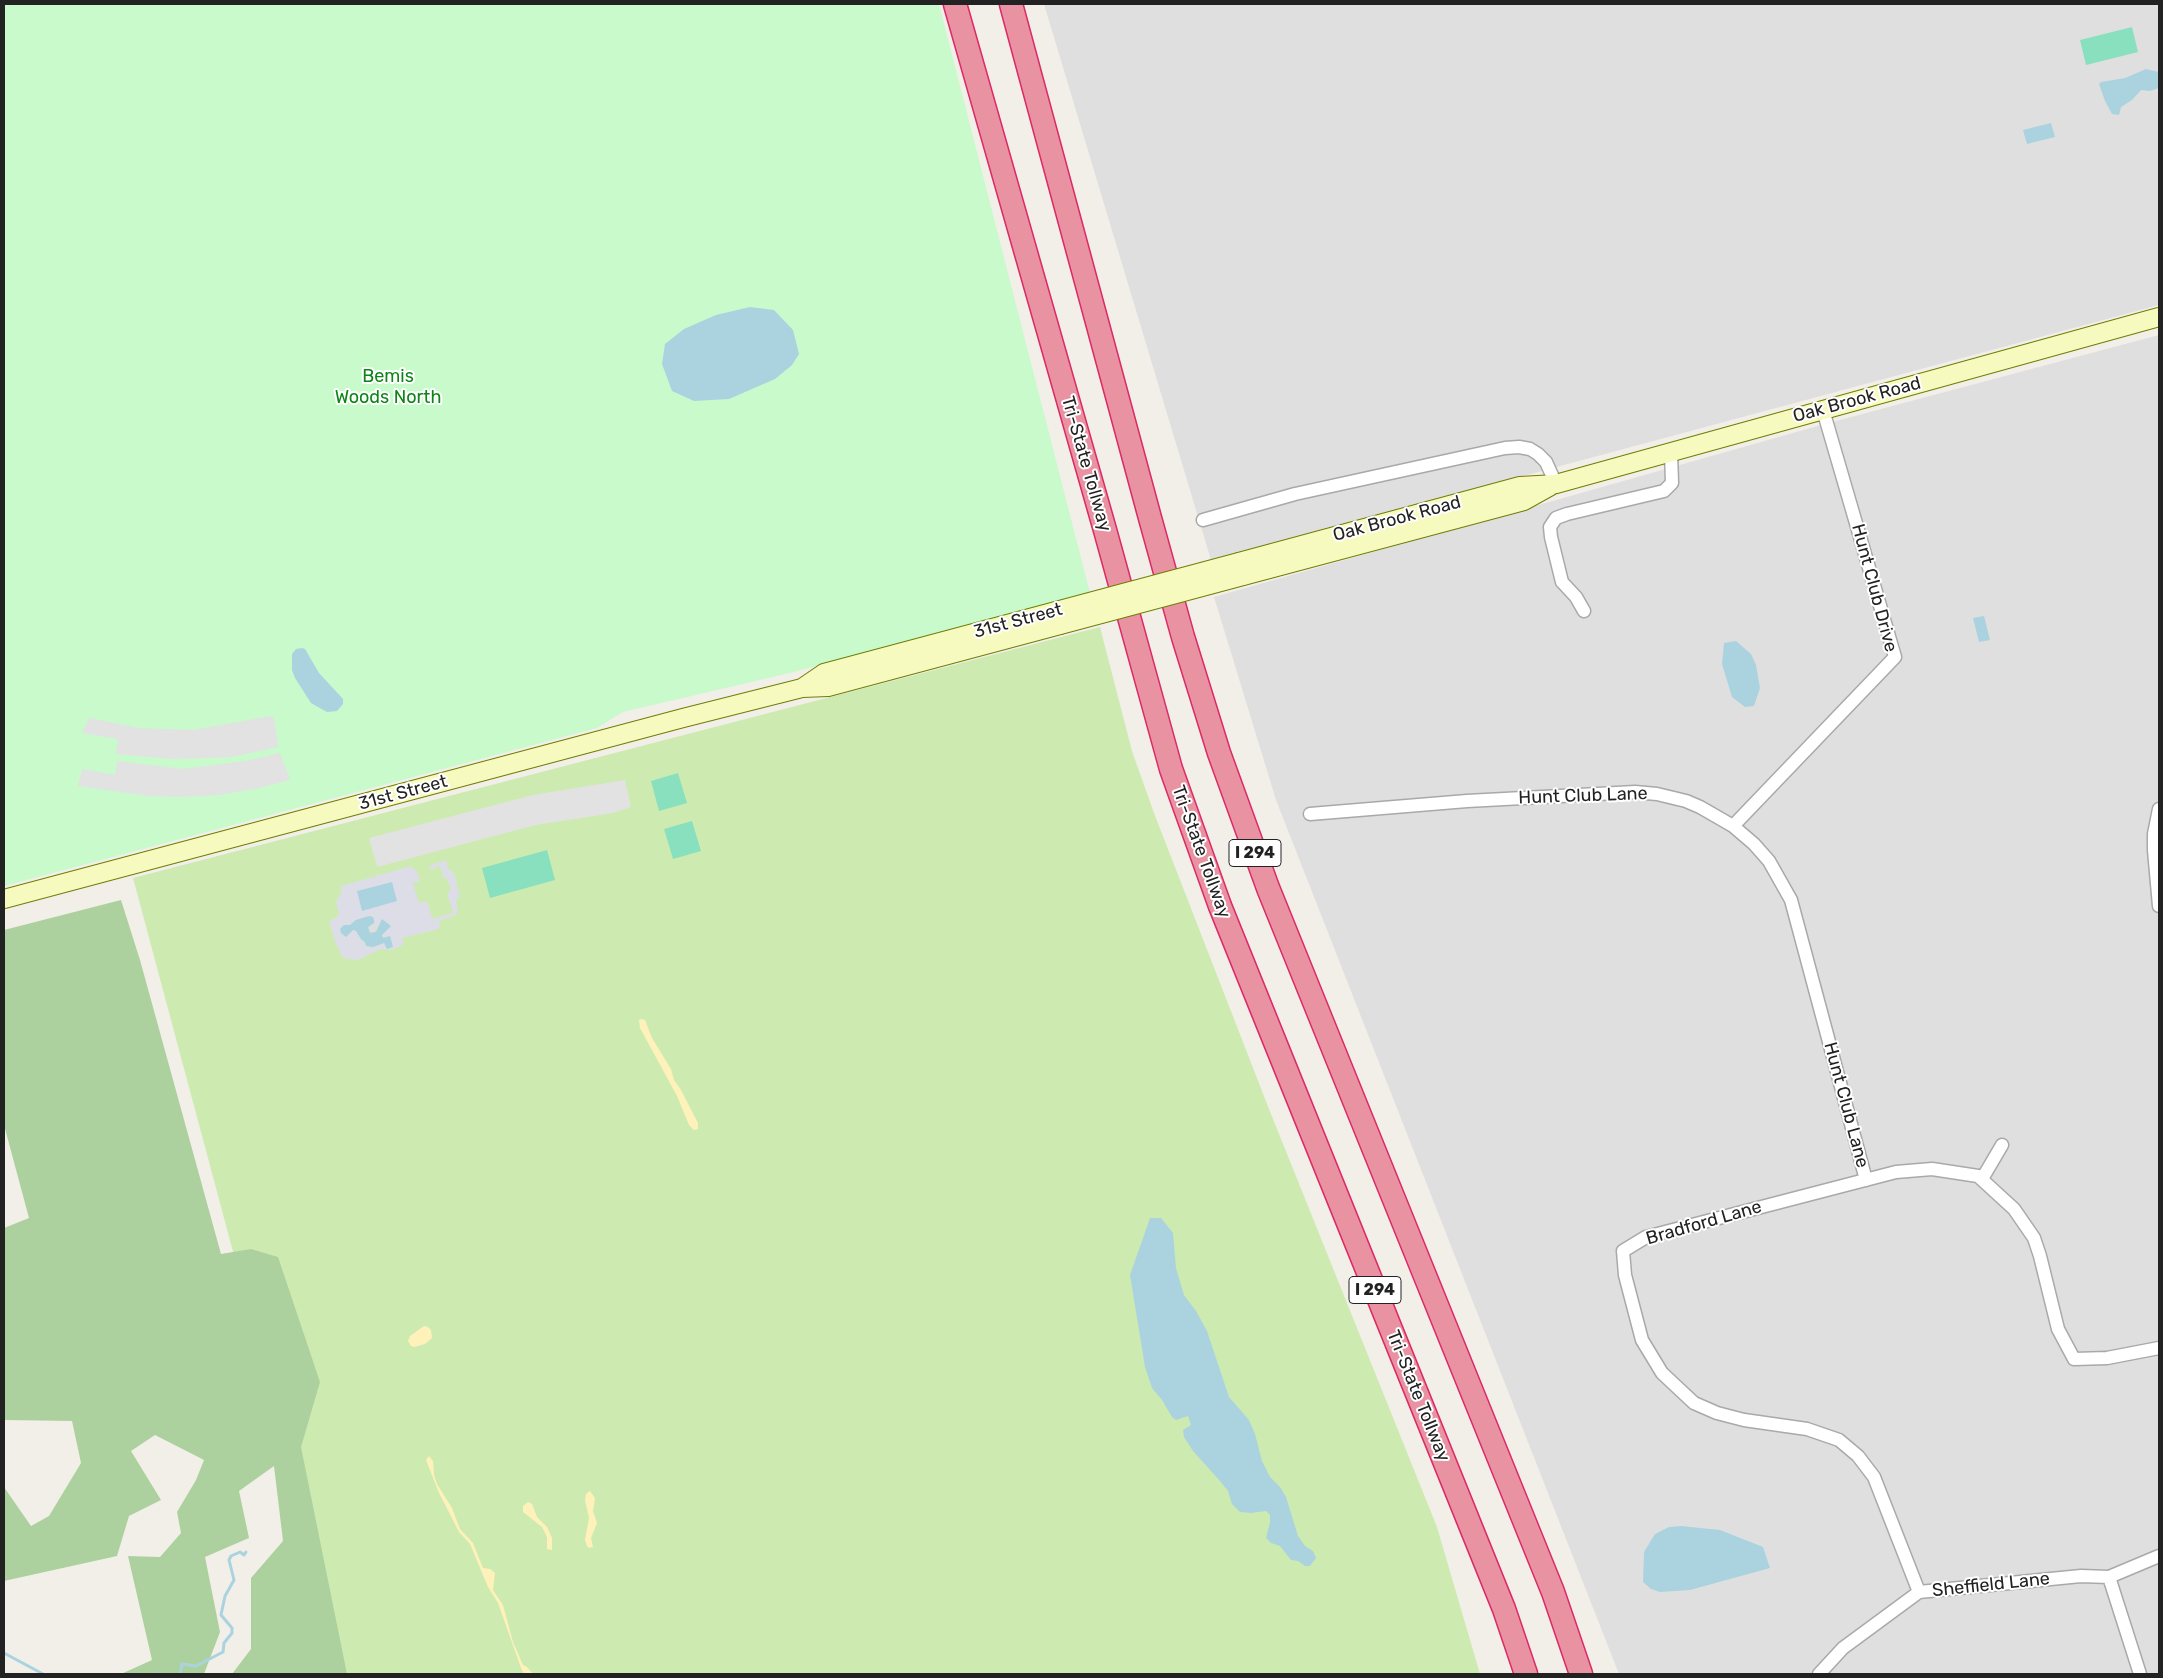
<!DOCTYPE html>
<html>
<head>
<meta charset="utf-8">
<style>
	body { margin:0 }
	#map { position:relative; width:2163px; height:1678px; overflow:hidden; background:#f2efe9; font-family:Rubik,sans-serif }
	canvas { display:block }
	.frame { position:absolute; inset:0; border:5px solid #222; pointer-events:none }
</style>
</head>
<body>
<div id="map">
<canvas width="2163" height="1678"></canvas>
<div class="frame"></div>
</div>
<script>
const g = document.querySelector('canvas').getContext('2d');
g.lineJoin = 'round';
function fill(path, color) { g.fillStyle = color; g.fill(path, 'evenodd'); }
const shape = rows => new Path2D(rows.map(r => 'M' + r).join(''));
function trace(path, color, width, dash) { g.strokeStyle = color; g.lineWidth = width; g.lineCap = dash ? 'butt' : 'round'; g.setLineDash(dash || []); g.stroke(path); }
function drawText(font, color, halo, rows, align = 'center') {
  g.font = font + ' Rubik,sans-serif'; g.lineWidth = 4; g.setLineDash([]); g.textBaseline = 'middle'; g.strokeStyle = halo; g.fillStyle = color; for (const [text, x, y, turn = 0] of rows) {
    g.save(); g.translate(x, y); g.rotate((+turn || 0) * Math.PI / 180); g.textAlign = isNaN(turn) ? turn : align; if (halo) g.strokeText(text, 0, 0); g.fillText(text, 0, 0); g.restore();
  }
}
fill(shape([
	[1044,4,2159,4,2159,305,1211,560],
	[2159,335,2159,1674,1619,1674,1276,800,1214,597,1821,425]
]), '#e0dfdf');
fill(shape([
	[1100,627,1132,751,1154,813,1269,1109,1437,1527,1480,1674,346,1674,133,878]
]), '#cdebb0');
fill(shape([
	[121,900,140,960,221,1254,251,1249,278,1257,320,1382,301,1447,347,1674,232,1674,251,1649,251,1578,283,1541,274,1466,239,1491,249,1538,205,1557,220,1632,204,1674,121,1674,152,1660,128,1556,160,1557,181,1533,177,1512,196,1480,204,1460,155,1435,131,1451,161,1500,129,1516,117,1556,4,1581,4,1487,31,1526,49,1516,81,1463,72,1421,4,1420,4,1228,29,1218,4,1125,4,930]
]), '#add19e');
fill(shape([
	[641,1019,645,1020,652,1038,671,1069,674,1080,681,1090,698,1123,698,1129,694,1130,689,1125,677,1096,640,1028,639,1020],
	[424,1326,428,1327,431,1330,432,1338,425,1344,414,1347,411,1346,408,1341,410,1336],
	[429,1456,433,1461,434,1475,437,1484,452,1508,460,1529,473,1543,483,1568,490,1569,495,1573,493,1590,503,1605,513,1642,523,1665,527,1667,533,1674,524,1674,521,1668,498,1603,488,1587,470,1544,459,1532,439,1493,426,1460],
	[590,1491,595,1498,593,1511,597,1523,591,1538,593,1547,589,1548,587,1546,585,1540,589,1518,585,1500,586,1494],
	[528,1502,532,1504,537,1517,547,1527,552,1538,552,1550,547,1549,547,1537,542,1527,523,1512,523,1506]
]), '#fff1ba');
fill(shape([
	[4,4,939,4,1090,593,790,673,623,712,597,728,4,886]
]), '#c8facc');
fill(shape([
	[2132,27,2138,52,2086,65,2080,40],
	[678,773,687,803,659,811,651,781],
	[692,821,701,851,673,859,664,829],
	[547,850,555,880,490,898,482,868]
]), '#88e0be');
fill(shape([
	[271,716,273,717,275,724,278,747,232,757,171,759,116,754,118,739,82,733,89,718,139,728,193,730],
	[280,753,290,780,259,788,220,795,180,797,148,796,78,786,82,769,115,775,117,761,183,769,245,761],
	[625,780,631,807,613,813,536,825,377,867,369,838,533,795]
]), '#e2e2e2');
fill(shape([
	[446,860,448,869,454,873,460,896,456,901,458,912,456,915,439,921,440,927,438,929,402,938,404,942,401,946,390,950,381,949,358,960,343,958,335,942,329,921,337,917,339,913,336,902,341,893,341,886,411,866,418,873,420,881,413,883,419,903,427,901,432,919,453,913,447,892,451,890,447,878,444,879,440,866,428,870,431,865],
	[366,917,371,925,368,930,373,934,382,920,386,930,382,935,383,938,390,936,386,944,384,943,373,947,366,946,356,931,353,930,346,937,342,935,340,929,344,925,350,925,356,920]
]), '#dddde8');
fill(shape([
	[2146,69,2159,72,2159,88,2150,91,2141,90,2132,100,2121,107,2119,115,2112,114,2105,101,2099,84,2101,82,2125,78],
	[2051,123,2055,137,2027,144,2023,130],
	[750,307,774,310,793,330,799,354,792,365,775,379,729,399,694,401,672,391,662,364,665,344,684,329,716,315],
	[1984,616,1990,640,1979,642,1973,618],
	[1736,641,1751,654,1756,665,1760,688,1754,706,1745,707,1732,697,1722,664,1724,643],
	[302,648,305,649,319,673,343,699,343,704,337,711,327,712,311,703,295,678,292,670,292,654,296,649],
	[392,882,397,901,362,911,357,891],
	[369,916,373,917,374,920,374,923,368,927,370,933,376,932,382,919,391,926,382,935,383,938,390,936,393,947,387,949,384,943,373,947,366,946,365,942,361,939,356,931,353,930,346,937,341,933,340,929,344,925,350,925,356,920],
	[1150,1218,1161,1218,1173,1233,1176,1268,1184,1295,1196,1311,1207,1331,1229,1397,1249,1420,1255,1434,1262,1461,1270,1477,1280,1487,1286,1497,1298,1536,1305,1546,1313,1551,1316,1558,1310,1566,1305,1566,1298,1561,1291,1560,1280,1546,1271,1543,1266,1538,1270,1522,1270,1515,1266,1511,1251,1513,1240,1512,1232,1504,1228,1491,1220,1481,1193,1451,1184,1437,1183,1430,1191,1425,1188,1416,1176,1420,1172,1417,1162,1400,1152,1388,1145,1367,1130,1275],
	[1681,1526,1720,1530,1763,1547,1770,1568,1690,1590,1660,1592,1651,1589,1643,1582,1644,1552,1655,1534,1669,1527]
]), '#aad3df');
trace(shape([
	[4,1653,43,1674],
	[155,1674,160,1674],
	[180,1674,182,1664,196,1666,223,1652,224,1643,232,1633,232,1628,221,1615,225,1596,234,1580,229,1560,231,1556,240,1552,244,1555,246,1552]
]), '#aad3df', 3);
const minor = shape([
	[1203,520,1295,494,1505,448,1519,447,1530,449,1538,454,1546,462,1556,484],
	[1584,611,1576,597,1562,582,1551,537,1550,527,1556,518,1567,514,1664,491,1672,483,1671,452],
	[2159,809,2154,834,2154,850,2159,906],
	[1310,814,1467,801,1635,792,1657,794,1686,801,1700,807,1733,826,1754,844,1769,861,1791,900,1866,1180],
	[1733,826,1895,657,1823,410],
	[1982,1179,2002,1145],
	[2109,1577,2140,1674],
	[1919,1592,1874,1477,1858,1456,1839,1440,1807,1429,1744,1420,1717,1413,1694,1403,1662,1373,1642,1340,1625,1275,1623,1251,1646,1237,1896,1172,1932,1169,1978,1176,2014,1209,2034,1238,2040,1256,2058,1329,2074,1359,2107,1358,2159,1348],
	[1819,1674,1843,1648,1919,1592,2081,1576,2109,1577,2159,1556]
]);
const secondary = shape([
	[1239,562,1520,486,1556,484,2159,317],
	[1243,576,1524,501,1551,486],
	[802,688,824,673,1056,611],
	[4,899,683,718,802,688,828,687,1060,625]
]);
const motorway = shape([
	[955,4,1105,530,1171,769,1220,906,1504,1609,1526,1674],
	[1011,4,1150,518,1183,637,1219,753,1268,888,1553,1592,1581,1674]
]);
trace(minor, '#a9a9a9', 15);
trace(secondary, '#707d05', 20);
trace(motorway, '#dc2a67', 25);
trace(minor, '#fff', 12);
trace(secondary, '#f7fabf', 18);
trace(motorway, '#e892a2', 22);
const secondaryBridge = shape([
	[1056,611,1239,562],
	[1060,625,1243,576]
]);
trace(secondaryBridge, '#707d05', 20, []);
trace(secondaryBridge, '#f7fabf', 18);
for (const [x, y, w] of [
	[1255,853,52],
	[1375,1290,52]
]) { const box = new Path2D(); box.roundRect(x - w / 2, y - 13.5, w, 27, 4); g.fillStyle = '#fff'; g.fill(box); trace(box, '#222', 1); }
drawText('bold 16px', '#222', null, [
	["I 294",1255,853],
	["I 294",1375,1290]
]);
drawText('18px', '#0c8416', '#fff', [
	["Bemis",388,377],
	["Woods North",388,398]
]);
drawText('18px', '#222', '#fff', [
	["Oak Brook Road",1857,400,-15],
	["Tri-State Tollway",1086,464,74],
	["Oak Brook Road",1397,519,-15],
	["Hunt Club Drive",1874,588,75],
	["31st Street",1018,621,-15],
	["31st Street",403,793,-15],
	["Hunt Club Lane",1583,796,-2],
	["Tri-State Tollway",1201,852,70],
	["Hunt Club Lane",1846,1105,75],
	["Bradford Lane",1704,1223,-16],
	["Tri-State Tollway",1418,1396,68],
	["Sheffield Lane",1991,1585,-6]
]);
</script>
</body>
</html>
